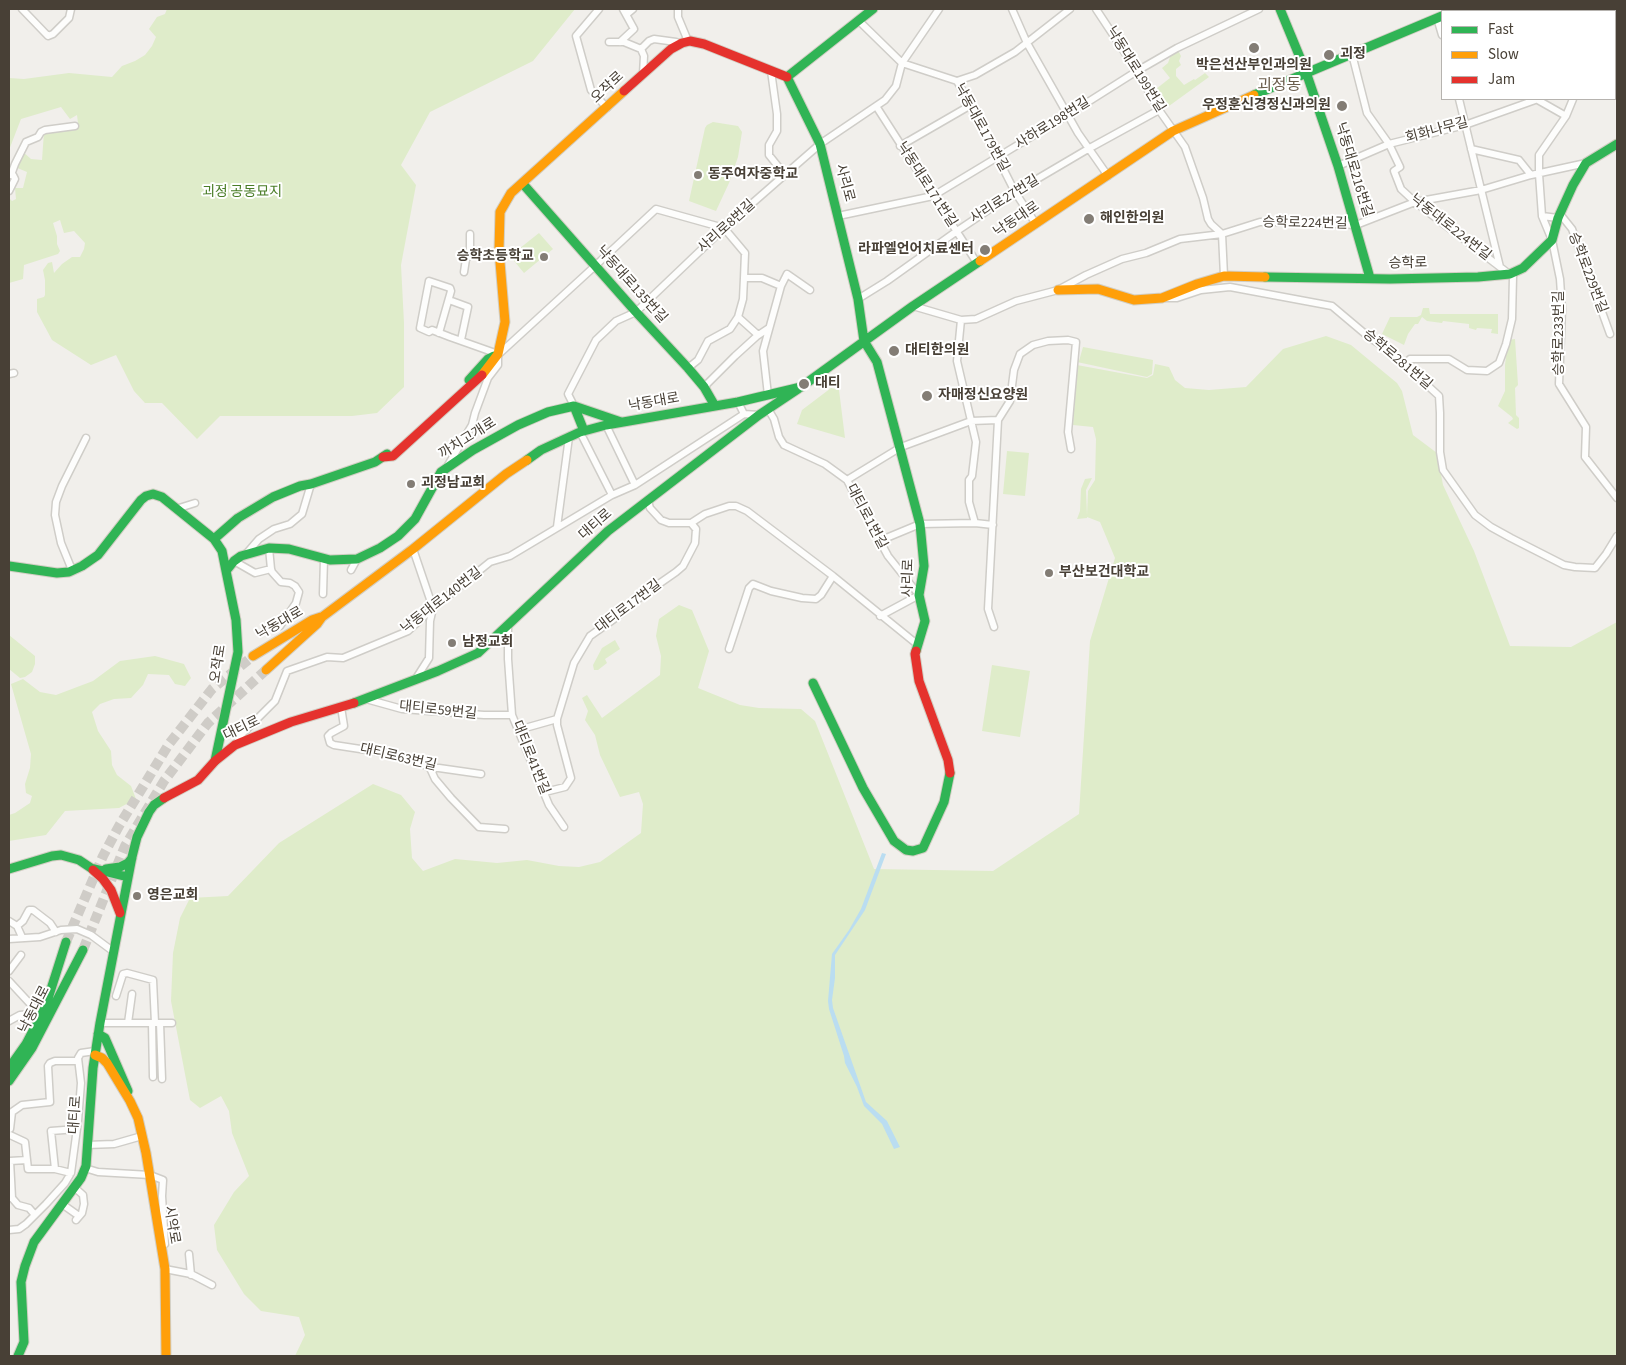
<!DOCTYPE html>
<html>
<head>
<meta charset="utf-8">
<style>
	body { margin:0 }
	#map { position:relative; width:1626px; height:1365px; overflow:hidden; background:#f1efeb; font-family:"Source Sans 3",sans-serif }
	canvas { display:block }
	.frame { position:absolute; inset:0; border:10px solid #484036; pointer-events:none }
	.legend { position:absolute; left:1441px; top:10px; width:175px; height:90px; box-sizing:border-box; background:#fff; border:1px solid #b6b3af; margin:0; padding:6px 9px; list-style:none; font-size:15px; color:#484036 }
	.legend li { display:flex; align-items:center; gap:10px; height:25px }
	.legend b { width:25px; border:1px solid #b6b3af }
</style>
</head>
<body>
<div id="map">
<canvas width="1626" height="1365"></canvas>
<div class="frame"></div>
<ul class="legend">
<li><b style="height:6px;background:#30b455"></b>Fast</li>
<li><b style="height:6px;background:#ff9f0a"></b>Slow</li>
<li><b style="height:6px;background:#e5322d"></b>Jam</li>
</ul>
</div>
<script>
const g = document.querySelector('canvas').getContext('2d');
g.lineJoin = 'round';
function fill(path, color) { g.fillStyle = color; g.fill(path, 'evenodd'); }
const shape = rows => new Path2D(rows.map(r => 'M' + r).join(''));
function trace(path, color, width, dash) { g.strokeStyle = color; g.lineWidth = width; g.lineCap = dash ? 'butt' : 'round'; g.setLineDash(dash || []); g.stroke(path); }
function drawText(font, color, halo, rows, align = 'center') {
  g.font = font + ' "Source Sans 3","Noto Sans KR",sans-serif'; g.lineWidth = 4; g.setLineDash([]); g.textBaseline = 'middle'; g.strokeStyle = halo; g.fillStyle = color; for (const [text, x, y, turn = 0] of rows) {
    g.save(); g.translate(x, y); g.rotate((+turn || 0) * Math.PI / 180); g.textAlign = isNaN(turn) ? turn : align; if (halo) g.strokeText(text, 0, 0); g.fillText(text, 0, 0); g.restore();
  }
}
fill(shape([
	[167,9,575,9,533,61,430,112,401,165,416,185,401,265,404,323,404,387,377,413,352,416,220,416,197,439,162,403,145,403,134,391,116,355,91,365,52,340,37,312,37,299,44,297,45,295,45,280,43,270,48,263,52,262,54,273,62,264,72,257,80,257,84,249,85,243,74,231,64,233,60,220,53,223,57,236,57,244,60,251,58,254,24,265,23,279,9,283,9,198,12,201,16,199,15,188,23,188,27,172,15,167,22,151,31,159,42,160,44,132,73,127,78,123,77,115,70,119,61,107,21,119,9,150,9,78,24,79,69,73,112,77,122,66,135,61,145,55,152,46,156,37,149,29,157,17,165,14],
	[1178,50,1181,56,1179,61,1181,65,1176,69,1176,76,1184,85,1194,79,1195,80,1205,73,1209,77,1169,106,1156,89,1170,78,1162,68,1168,63,1170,57],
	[713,122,738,126,742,132,738,157,729,183,716,211,689,201,705,128,707,125],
	[539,233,553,249,524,273,510,256],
	[1423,308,1429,308,1430,314,1498,314,1498,334,1491,333,1492,329,1477,328,1476,330,1469,328,1469,324,1443,321,1442,323,1427,321,1422,317,1418,324,1415,324,1408,334,1404,345,1382,334,1390,317,1417,317,1421,315],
	[1326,336,1351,345,1397,383,1402,391,1413,435,1437,453,1443,485,1474,551,1510,646,1571,647,1617,622,1617,1356,295,1356,305,1335,299,1317,261,1311,244,1294,217,1250,214,1225,234,1192,249,1176,232,1133,229,1111,221,1096,200,1108,190,1100,171,1001,173,953,180,918,190,898,228,896,279,843,373,784,401,795,415,812,410,829,412,858,423,871,455,859,497,863,527,860,559,866,579,867,600,862,641,833,643,804,639,792,620,797,600,755,595,735,585,720,588,711,582,698,587,695,602,718,660,675,661,656,656,636,659,619,679,605,692,610,709,651,698,688,740,705,759,708,801,709,815,721,874,869,993,871,1079,814,1090,641,1115,558,1100,522,1087,517,1087,518,1077,519,1080,511,1081,489,1085,479,1092,478,1086,490,1087,515,1088,491,1095,480,1096,439,1093,427,1073,425,1077,365,1147,378,1153,375,1155,364,1169,367,1175,380,1185,388,1209,390,1246,387,1283,349],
	[1515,339,1518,385,1515,388,1516,415,1519,418,1519,428,1517,429,1508,423,1513,419,1512,417,1498,406,1505,391,1505,365,1508,340],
	[1083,347,1153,360,1152,374,1147,377,1077,362,1079,361],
	[831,388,839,390,845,438,797,424,802,410],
	[1007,451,1029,453,1025,496,1003,494],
	[9,635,35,656,35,664,32,672,25,677,20,678,9,669],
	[615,640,620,649,605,659,607,663,598,670,594,670,593,665,602,648],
	[155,656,184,664,191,678,185,686,175,684,169,675,148,674,143,685,131,698,114,699,100,704,92,712,98,731,111,751,112,765,117,775,131,786,136,799,119,808,65,811,46,835,9,841,9,815,15,813,30,803,32,796,26,793,25,784,30,768,31,754,11,684,23,679,40,692,56,695,93,681,120,661],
	[992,665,1030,671,1020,737,982,731]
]), '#dfecca');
fill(shape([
	[882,853,886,854,865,910,835,955,835,978,832,1000,833,1008,866,1102,887,1121,900,1147,894,1149,882,1124,864,1106,857,1087,845,1063,844,1056,829,1009,828,1001,832,954,849,930,861,909]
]), '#baddf1');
trace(shape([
	[66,942,103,856,119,826,169,744,212,689,253,656],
	[83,950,125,846,164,781,208,723,266,670]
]), '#cfccc7', 10, [10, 5]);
const street = shape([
	[22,9,48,36,53,34,69,18,71,9],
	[599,9,576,36,591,90,607,108],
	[678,9,678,17,688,41],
	[1012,9,1027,43,1078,133,1108,176],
	[1096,9,1137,71,1159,110,1185,147,1203,198,1208,219,1211,224,1222,234,1224,276],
	[1515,9,1515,11],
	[1562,9,1562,11],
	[627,14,633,9],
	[1437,18,1442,35],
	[858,20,902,63,957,81,971,105,1015,192,1036,224],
	[609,42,624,42,641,49,644,56,643,74],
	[620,42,634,29,623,9],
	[641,49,649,41,654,39,676,42],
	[1352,54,1367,113,1389,144,1400,167,1394,171,1401,189,1415,202,1500,267],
	[771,71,777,114,777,131,769,145,769,155,785,175],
	[1615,75,1617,75],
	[957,81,975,75,1015,52,1070,9],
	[1536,99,1566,116],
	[1573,99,1566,116,1539,155,1539,174,1542,216,1552,240,1560,279,1562,309,1559,384,1586,427,1585,457,1617,498],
	[876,106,977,263],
	[900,146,971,105],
	[1471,149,1519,160,1531,175],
	[1338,166,1389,144,1465,125,1538,99],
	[9,175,13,175,15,179,9,191],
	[11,175,15,164,26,142,38,137,41,132,45,130,75,126],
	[1560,214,1572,229,1610,334],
	[838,216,933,196,1069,114,1137,71,1177,48,1259,9],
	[1542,216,1558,218],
	[464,272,466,259,470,255,470,234],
	[1166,298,1177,298,1201,290,1230,287,1332,306,1370,338,1389,350,1439,396,1440,413,1440,452,1443,470,1475,515,1491,527,1511,538,1564,565,1575,567,1595,568,1606,554,1617,536],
	[858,299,887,281,957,231,1015,192,1088,149,1159,110],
	[449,300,468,307,461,340],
	[913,306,961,320,957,361,976,442,972,476,969,480,969,502,975,523],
	[738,317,758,335],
	[961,320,976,319,1016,301,1058,290,1086,275,1122,259,1146,253,1180,239,1222,234,1260,222,1297,222,1356,225,1415,202,1481,190,1531,175,1586,163],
	[439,333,451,291,450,288,429,281,420,328,429,332,432,330,450,337,498,354],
	[499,354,595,266,656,209,724,228,745,253,744,278,762,278,781,286],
	[1405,364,1410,359,1449,359,1467,370,1487,371,1499,363,1506,344,1512,319,1513,277,1500,267,1459,99],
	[688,368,698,360,708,341,730,329,738,317,743,299,744,278],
	[9,374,14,373],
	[704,387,735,356,757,336,769,328],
	[768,395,763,351,781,286,787,274,810,290],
	[738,402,744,414,759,415],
	[574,406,568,394,596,340,616,321,636,312,724,228,820,144,885,100,896,86,902,63,939,9],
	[768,409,774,419,779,437,784,445,825,464,847,480,888,556,919,595,880,616],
	[606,425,635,485],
	[580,432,612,495],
	[448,465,472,425,475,413,488,378,498,365,498,355],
	[847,480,901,447,971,421,998,420],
	[176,509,195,503],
	[691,523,705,514,729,506,736,506,747,511,833,576,918,645],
	[557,527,569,437],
	[879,541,920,524,975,523,993,525],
	[269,548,271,569],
	[413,549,433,608,430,621,429,658,415,680],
	[246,554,259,539,274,529,290,524,302,514,311,484],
	[234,561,255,573,271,569,272,572,281,582,290,583,295,586,299,592,296,603,280,626],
	[72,570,61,543,55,515,56,502,62,486,86,438],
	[351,570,357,559],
	[323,594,324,559],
	[508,624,508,659,512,715,549,805,564,827],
	[994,627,988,609,998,420,1010,401,1014,370,1020,354,1033,345,1048,341,1068,340,1076,342,1068,432,1071,449],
	[729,649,749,588,753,584,771,591,802,598,816,599,821,595,833,576],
	[366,699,402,709,484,715,512,715],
	[341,707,344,726,331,733,328,736,330,743,334,745,393,754,413,759,430,768,439,768,481,774],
	[518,730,557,719],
	[235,745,241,735,275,701,287,671,327,657,343,658,408,631,433,608,490,562,510,556,612,495,635,485,744,414],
	[430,768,435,779,451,798,479,827,505,829],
	[545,792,565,787,571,778,557,725,557,719,574,663,590,636,614,619,643,595,676,572,683,566,695,543,696,529,691,523,669,523,661,520,650,508,648,501],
	[9,921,17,926,22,937],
	[17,926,23,921,29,910,33,910,50,923,56,932],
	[9,939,40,937,61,930,77,929,91,935,114,952],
	[9,971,21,955],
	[9,981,33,1007,30,1014,20,1015,9,1021],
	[116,996,123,974,127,973,153,980,155,1023],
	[100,1023,172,1023],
	[128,1023,132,994],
	[152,1023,153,1077],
	[160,1023,162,1079],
	[10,1129,12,1112,22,1105,50,1102,48,1066,50,1063,55,1061,78,1061],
	[10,1135,25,1142,28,1169,55,1169,51,1131,77,1129],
	[87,1145,114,1144,142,1136],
	[85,1168,98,1172,150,1175,163,1180,162,1196,165,1244],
	[55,1169,71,1173],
	[74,1187,83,1195,84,1204,82,1213,76,1220],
	[9,1198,12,1198,10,1161,27,1160],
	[12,1198,18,1205,29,1208,35,1215],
	[62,1204,79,1216],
	[9,1230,19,1229,26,1224,46,1204,65,1183,71,1173,78,1121,81,1083,78,1058,81,1053,95,1051],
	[189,1254,191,1275],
	[165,1269,191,1274,212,1285]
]);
const fast = shape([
	[1280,9,1306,72,1338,166,1370,278],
	[1455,11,1462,9],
	[787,77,820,144,858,299,864,341,877,362,920,524,924,566,919,595,925,621,916,651],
	[787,77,873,9],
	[1254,95,1442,16],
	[523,184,636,312,688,368,704,387,715,406],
	[1265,277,1390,279,1478,277,1510,274,1523,268,1552,240,1558,218,1573,185,1586,163,1617,144],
	[469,380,488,359,494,356],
	[574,406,584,431],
	[527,460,541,450,580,432,606,425,738,402,801,387,913,306,980,261],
	[214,539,238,518,273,497,300,486,311,484,375,462,387,454],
	[9,566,57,573,69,572,82,566,98,555,141,500,146,496,153,494,162,497,214,539,222,551,226,571,234,561,241,556,269,548,289,549,330,560,357,559,380,548,398,536,415,519,441,472,473,450,518,425,548,412,574,406,621,422],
	[813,683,863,788,894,841,906,850,913,851,923,848,944,802,950,773],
	[354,703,438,671,478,653,608,531,759,415,798,389],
	[215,761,238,652,236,620,226,571],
	[9,869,52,856,61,855,79,860,91,868,128,877],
	[106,869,120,867,128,863,132,858],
	[98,1034,105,1038,128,1091],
	[9,1068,26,1044,45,1008,66,942],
	[9,1081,32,1048,83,950],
	[18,1356,24,1342,21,1282,25,1266,34,1242,81,1178,86,1166,93,1068,100,1023,132,857,137,837,149,812,154,805,164,798]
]);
const slow = shape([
	[980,261,1173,131,1254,95],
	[1058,290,1098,289,1134,300,1162,298,1197,284,1224,276,1265,277],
	[482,375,498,354,505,322,499,250,500,212,511,193,624,91],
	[253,656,312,620,321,617],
	[266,670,317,624,322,617,413,549,506,474,527,460],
	[95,1055,102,1058,107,1063,130,1101,138,1118,146,1153,165,1269,166,1356]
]);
const jam = shape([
	[624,91,671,49,682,43,690,41,704,44,787,77],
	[383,457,393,456,482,375],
	[916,651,915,654,919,681,948,760,950,773],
	[164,798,198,780,215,761,235,745,291,722,354,703],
	[93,870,103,879,111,890,120,913]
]);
trace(street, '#cfcdc8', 9);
trace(fast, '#d2cec3', 11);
trace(slow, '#d2cec3', 11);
trace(jam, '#d2cec3', 11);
trace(street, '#fdfdfc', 6);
trace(fast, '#30b455', 9);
trace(slow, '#ff9f0a', 9);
trace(jam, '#e5322d', 9);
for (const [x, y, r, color] of [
	[1254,48,6,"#837d75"],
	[1329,55,6,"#837d75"],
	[1342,106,6,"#837d75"],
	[698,175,5,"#837d75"],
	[1089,219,6,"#837d75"],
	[985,250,6,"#837d75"],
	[544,257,5,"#837d75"],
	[894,351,6,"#837d75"],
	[804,384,6,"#837d75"],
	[927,396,6,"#837d75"],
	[411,484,5,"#837d75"],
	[1049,573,5,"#837d75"],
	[452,643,5,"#837d75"],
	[137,896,5,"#837d75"]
]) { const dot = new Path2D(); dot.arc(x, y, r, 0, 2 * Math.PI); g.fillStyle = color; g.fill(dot); trace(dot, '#fff', 2); }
drawText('bold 14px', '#484036', '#fff', [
	["괴정",1340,55],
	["박은선산부인과의원",1254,66,"center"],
	["우정훈신경정신과의원",1331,106,"right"],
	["동주여자중학교",708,175],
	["해인한의원",1100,219],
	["라파엘언어치료센터",974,250,"right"],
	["승학초등학교",534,257,"right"],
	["대티한의원",905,351],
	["대티",815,384],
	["자매정신요양원",938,396],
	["괴정남교회",421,484],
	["부산보건대학교",1059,573],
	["남정교회",462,643],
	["영은교회",147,896]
], 'left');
drawText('14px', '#484036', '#fff', [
	["낙동대로199번길",1135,70,58],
	["오작로",608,88,-43],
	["사하로198번길",1053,124,-32],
	["낙동대로179번길",981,128,61],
	["회화나무길",1437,131,-15],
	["낙동대로216번길",1353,170,73],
	["사리로",844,183,75],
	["낙동대로171번길",926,185,57],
	["사리로27번길",1005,200,-32],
	["낙동대로",1017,220,-34],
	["승학로224번길",1305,224,1],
	["사리로8번길",727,227,-42],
	["낙동대로224번길",1450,228,38],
	["승학로",1408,264,-1],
	["승학로229번길",1587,273,69],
	["낙동대로135번길",631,285,48],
	["승학로233번길",1560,333,-90],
	["승학로281번길",1397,360,40],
	["낙동대로",654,403,-10],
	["까치고개로",468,439,-32],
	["대티로1번길",866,517,62],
	["대티로",596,525,-41],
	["사리로",909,578,-88],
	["낙동대로140번길",442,601,-38],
	["대티로17번길",629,607,-37],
	["낙동대로",280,624,-30],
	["오작로",219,664,-81],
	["대티로59번길",438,711,6],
	["대티로",242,729,-26],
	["대티로63번길",398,758,13],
	["대티로41번길",530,758,68],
	["낙동대로",35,1010,-63],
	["대티로",76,1115,-86],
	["시약로",171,1225,80]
]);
drawText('14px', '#4a7d27', '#fff', [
	["괴정 공동묘지",242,193]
]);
drawText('16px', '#6b5e4d', '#fff', [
	["괴정동",1279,86]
]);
</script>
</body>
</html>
